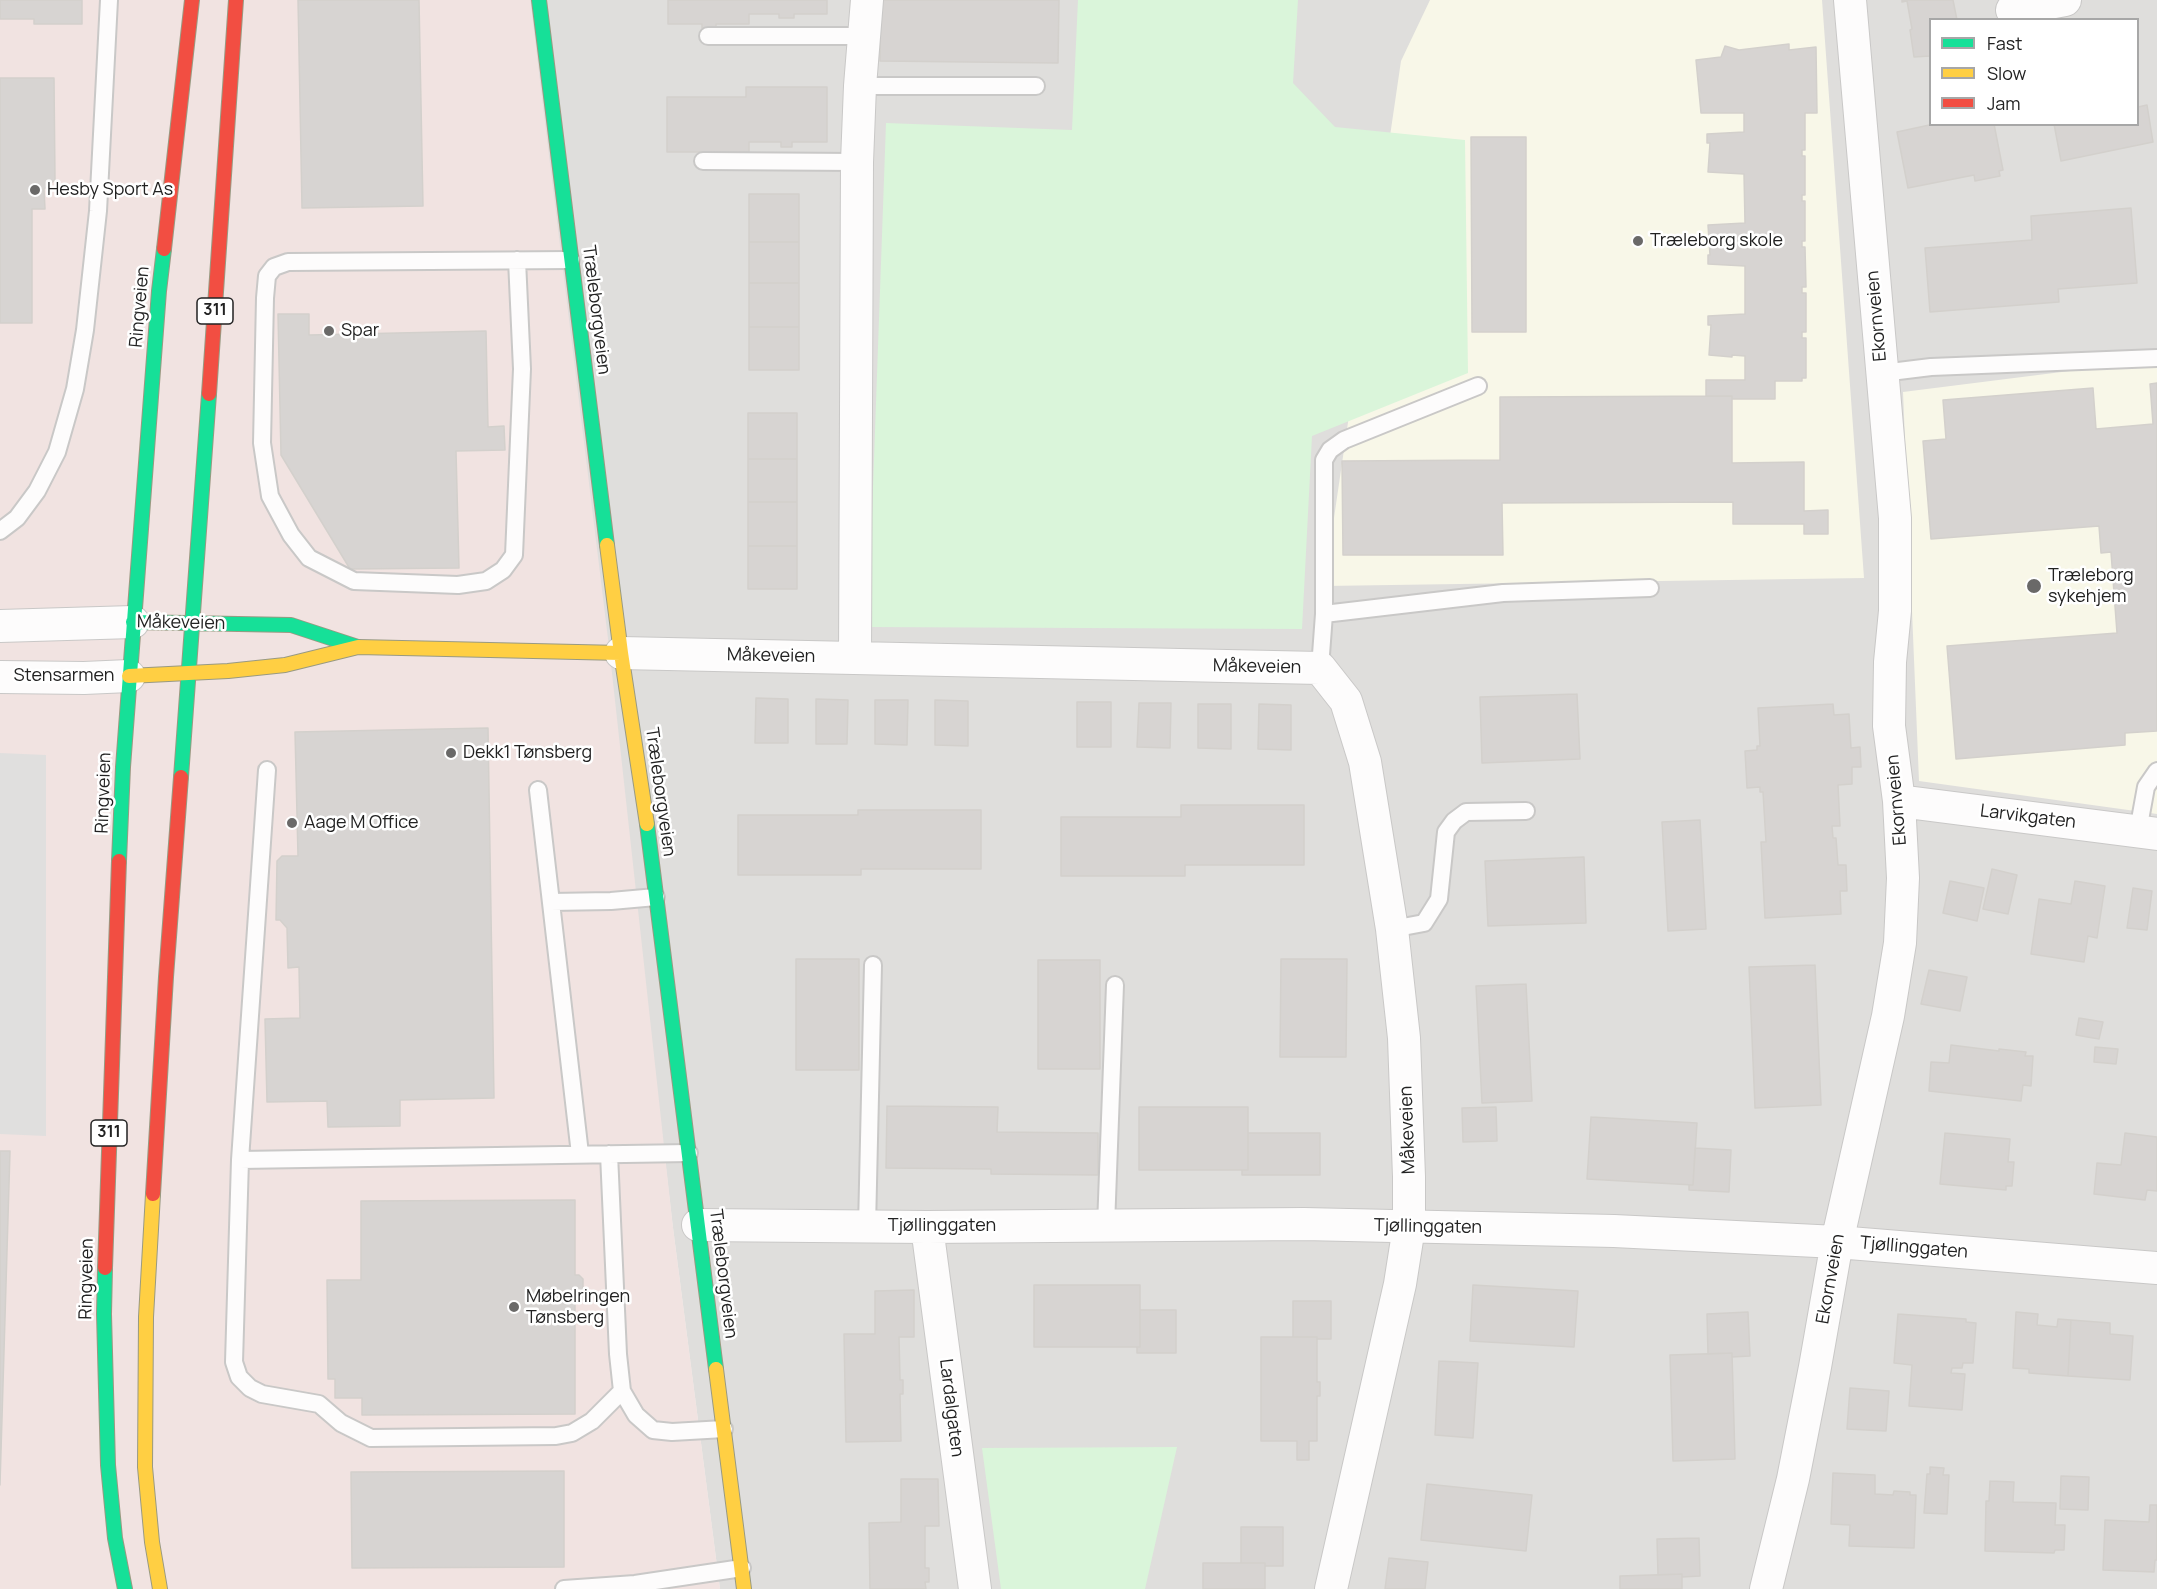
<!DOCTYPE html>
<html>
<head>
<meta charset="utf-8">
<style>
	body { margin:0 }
	#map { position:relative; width:2157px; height:1589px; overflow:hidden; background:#f0eeeb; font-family:Manrope,sans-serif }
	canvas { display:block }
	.legend { position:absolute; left:1929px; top:18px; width:210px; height:108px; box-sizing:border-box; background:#fff; border:2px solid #a7a7a7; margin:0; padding:8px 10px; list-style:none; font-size:18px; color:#222 }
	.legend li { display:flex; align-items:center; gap:12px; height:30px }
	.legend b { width:30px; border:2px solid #a7a7a7 }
</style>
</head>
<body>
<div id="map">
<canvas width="2157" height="1589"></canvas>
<ul class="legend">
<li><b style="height:8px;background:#16e098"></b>Fast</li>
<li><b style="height:8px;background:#ffcf43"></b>Slow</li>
<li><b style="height:8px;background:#f24e42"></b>Jam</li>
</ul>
</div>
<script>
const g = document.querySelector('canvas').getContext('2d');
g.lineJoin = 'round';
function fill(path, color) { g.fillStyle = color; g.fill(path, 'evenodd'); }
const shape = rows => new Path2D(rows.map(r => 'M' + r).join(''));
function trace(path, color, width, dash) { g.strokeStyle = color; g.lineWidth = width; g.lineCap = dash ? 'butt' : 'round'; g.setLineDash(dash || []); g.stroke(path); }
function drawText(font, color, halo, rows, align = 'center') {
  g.font = font + ' Manrope,sans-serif'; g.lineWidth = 5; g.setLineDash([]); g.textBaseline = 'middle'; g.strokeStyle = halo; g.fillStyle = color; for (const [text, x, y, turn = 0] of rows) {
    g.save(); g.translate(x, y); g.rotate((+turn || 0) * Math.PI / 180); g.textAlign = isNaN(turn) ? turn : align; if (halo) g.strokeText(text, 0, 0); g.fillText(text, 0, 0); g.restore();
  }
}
fill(shape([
	[530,0,2157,0,2157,1589,720,1589,673,1228],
	[1930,20,2138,20,2138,124,1930,124]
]), '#dfdedc');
fill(shape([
	[0,0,530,0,610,655,673,1228,720,1589,0,1589]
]), '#f1e3e1');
fill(shape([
	[1430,0,1822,0,1864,578,1324,586,1401,61],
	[2157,360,2157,814,1919,781,1903,392]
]), '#f8f7e8');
fill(shape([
	[1078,0,1298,0,1293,83,1335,127,1465,140,1468,373,1312,436,1302,629,868,627,886,123,1072,130],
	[1177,1447,1145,1589,1001,1589,982,1448]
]), '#daf5da');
fill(shape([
	[0,753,46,755,46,1136,0,1134]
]), '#e0dfde');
const building = shape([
	[0,0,82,0,82,24,34,24,34,19,0,19,0,0],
	[298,0,419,0,423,206,302,208,298,0],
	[668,0,827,0,827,14,794,14,794,18,779,18,779,14,749,14,749,24,716,24,716,28,702,28,702,24,668,24,668,0],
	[881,0,1059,0,1058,63,880,61,881,0],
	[1902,0,1953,0,1957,20,1930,20,1930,56,1914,57,1910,30,1912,29,1907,1,1902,2,1902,0],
	[1789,44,1789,50,1816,47,1817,113,1805,113,1805,150,1802,150,1802,156,1805,156,1805,195,1802,195,1802,201,1805,201,1805,241,1802,241,1802,247,1805,247,1806,287,1802,287,1802,293,1806,293,1806,332,1802,332,1802,338,1806,338,1806,378,1802,378,1802,381,1775,381,1775,399,1732,399,1732,396,1706,396,1706,380,1745,380,1745,356,1732,355,1732,357,1709,355,1711,325,1708,325,1708,316,1745,314,1745,266,1708,264,1708,255,1710,255,1708,225,1745,223,1744,174,1708,172,1710,143,1707,143,1707,134,1744,132,1744,113,1701,113,1696,60,1721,57,1725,46,1739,50,1789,44],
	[0,78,54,78,55,180,44,189,45,209,32,209,32,323,0,323,0,78],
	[746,87,827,87,827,142,792,142,792,147,781,147,781,142,749,142,749,152,714,152,714,157,702,157,702,152,667,152,667,97,746,97,746,87],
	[2147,105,2153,142,2061,161,2054,124,2138,124,2138,107,2147,105],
	[1934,124,1994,124,2003,170,1999,171,2000,176,1975,181,1974,175,1908,188,1897,132,1934,124],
	[1471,137,1526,137,1526,332,1472,332,1471,137],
	[749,194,799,194,799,242,749,242,749,194],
	[2131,208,2137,283,2058,289,2059,302,1930,312,1925,248,2032,240,2031,216,2131,208],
	[749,242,799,242,799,283,749,283,749,242],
	[749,283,799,283,799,327,749,327,749,283],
	[278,314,309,314,309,335,486,331,488,427,504,426,505,450,456,451,459,568,350,569,281,455,278,314],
	[749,327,799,327,799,370,749,370,749,327],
	[2157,383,2157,731,2125,733,2125,745,1956,759,1947,646,2117,633,2111,552,2101,553,2099,526,1931,539,1923,441,1946,439,1943,400,2093,388,2096,429,2153,424,2150,384,2157,383],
	[1732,396,1732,463,1804,462,1804,511,1828,510,1828,534,1804,534,1804,524,1733,524,1733,502,1502,503,1503,555,1343,555,1342,461,1500,460,1500,397,1732,396],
	[748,413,797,413,797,459,748,459,748,413],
	[748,459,797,459,797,502,748,502,748,459],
	[748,502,797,502,797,546,748,546,748,502],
	[748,546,797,546,797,589,748,589,748,546],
	[1577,694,1580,759,1482,763,1480,697,1577,694],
	[756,698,788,699,788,743,755,743,756,698],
	[816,699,848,700,847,744,816,744,816,699],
	[875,700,908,700,907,745,875,744,875,700],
	[935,700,968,701,968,746,935,745,935,700],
	[1077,702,1111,702,1111,747,1077,747,1077,702],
	[1139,703,1171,703,1170,748,1137,747,1139,703],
	[1198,704,1231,704,1231,749,1198,748,1198,704],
	[1259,704,1291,705,1291,750,1258,749,1259,704],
	[1833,704,1834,715,1849,714,1851,748,1860,747,1861,767,1852,767,1852,784,1838,785,1840,826,1832,826,1833,838,1836,838,1838,865,1846,865,1847,891,1840,891,1841,914,1765,918,1761,842,1766,842,1763,792,1760,792,1760,787,1747,788,1745,751,1757,750,1757,746,1760,746,1758,708,1833,704],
	[488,728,494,1098,400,1100,400,1126,328,1127,327,1101,267,1102,265,1019,300,1018,299,967,288,968,287,928,280,920,276,920,277,861,282,856,298,856,295,732,488,728],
	[1181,805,1304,805,1304,865,1185,865,1185,876,1061,876,1061,817,1181,817,1181,805],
	[858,810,981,810,981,869,861,869,861,875,738,875,738,815,858,815,858,810],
	[1700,820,1706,929,1668,931,1662,822,1700,820],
	[1584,857,1586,923,1488,926,1485,861,1584,857],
	[1992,869,2017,875,2008,914,1983,909,1992,869],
	[1950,881,1984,888,1977,921,1943,913,1950,881],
	[2075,881,2105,886,2097,938,2088,936,2084,962,2031,954,2039,899,2071,904,2075,881],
	[2133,888,2152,891,2147,930,2127,928,2133,888],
	[796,959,859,959,859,1070,796,1070,796,959],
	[1281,959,1347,959,1346,1057,1280,1057,1281,959],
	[1038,960,1100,960,1100,1069,1038,1069,1038,960],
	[1815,965,1821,1105,1755,1108,1749,967,1815,965],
	[1929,970,1967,977,1960,1011,1921,1004,1929,970],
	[1526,984,1532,1101,1482,1103,1476,986,1526,984],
	[2079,1018,2103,1022,2099,1039,2076,1035,2079,1018],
	[1951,1045,1999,1051,1999,1049,2026,1052,2025,1056,2033,1056,2031,1086,2023,1085,2021,1101,1929,1091,1931,1062,1949,1063,1951,1045],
	[2095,1047,2118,1049,2116,1064,2094,1062,2095,1047],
	[887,1106,998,1107,997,1132,1098,1133,1098,1175,991,1174,991,1169,886,1168,887,1106],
	[1139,1107,1248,1107,1248,1170,1139,1170,1139,1107],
	[1496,1107,1497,1141,1463,1142,1462,1108,1496,1107],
	[1591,1117,1697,1123,1693,1185,1587,1179,1591,1117],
	[1248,1133,1320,1133,1320,1175,1242,1175,1242,1170,1248,1170,1248,1133],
	[1945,1133,2010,1139,2008,1162,2014,1162,2012,1186,2006,1186,2006,1190,1940,1184,1945,1133],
	[2125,1133,2157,1137,2157,1191,2147,1190,2145,1200,2094,1194,2097,1163,2121,1165,2125,1133],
	[1695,1148,1731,1150,1729,1192,1689,1190,1689,1185,1693,1185,1695,1148],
	[0,1151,10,1151,0,1485,0,1151],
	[575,1200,575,1275,579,1275,583,1279,583,1299,579,1303,575,1303,575,1414,362,1415,362,1398,335,1398,335,1379,328,1379,327,1280,361,1280,361,1201,575,1200],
	[1034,1285,1140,1285,1140,1347,1034,1347,1034,1285],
	[1473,1285,1578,1291,1574,1347,1470,1341,1473,1285],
	[914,1290,914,1337,899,1337,900,1380,903,1380,903,1394,900,1394,901,1441,846,1442,844,1334,875,1334,875,1291,914,1290],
	[1293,1301,1331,1301,1331,1339,1317,1339,1317,1337,1293,1337,1293,1301],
	[1140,1310,1176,1310,1176,1353,1137,1353,1137,1347,1140,1347,1140,1310],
	[1748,1312,1750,1356,1732,1357,1732,1353,1708,1354,1707,1314,1748,1312],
	[2016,1312,2038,1314,2037,1325,2057,1327,2058,1319,2071,1320,2068,1376,2029,1373,2029,1369,2013,1368,2016,1312],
	[1898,1314,1966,1319,1966,1322,1976,1323,1973,1363,1963,1363,1962,1368,1952,1368,1951,1373,1965,1374,1962,1410,1909,1406,1912,1365,1894,1363,1898,1314],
	[2071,1320,2110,1323,2110,1334,2133,1336,2130,1380,2068,1376,2071,1320],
	[1261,1337,1317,1337,1317,1382,1320,1382,1320,1396,1317,1396,1317,1441,1309,1441,1309,1460,1297,1460,1297,1441,1261,1441,1261,1337],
	[1732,1353,1735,1459,1673,1461,1670,1355,1732,1353],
	[1439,1361,1478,1363,1473,1438,1435,1435,1439,1361],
	[1850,1388,1889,1391,1886,1431,1847,1429,1850,1388],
	[1930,1467,1944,1468,1943,1475,1949,1475,1947,1514,1924,1513,1927,1474,1930,1474,1930,1467],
	[564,1471,564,1567,352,1568,351,1472,564,1471],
	[1833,1473,1875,1475,1875,1494,1893,1495,1894,1491,1910,1492,1910,1495,1916,1495,1914,1548,1849,1546,1850,1525,1831,1524,1833,1473],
	[2061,1476,2089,1477,2088,1510,2060,1509,2061,1476],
	[901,1479,938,1479,939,1526,925,1526,925,1568,929,1568,929,1582,925,1582,926,1589,870,1589,869,1523,901,1522,901,1479],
	[1990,1481,2014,1482,2013,1502,2056,1503,2055,1525,2065,1525,2064,1550,2055,1550,2054,1553,1985,1551,1986,1501,1989,1501,1990,1481],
	[1427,1484,1532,1495,1526,1551,1421,1540,1427,1484],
	[2150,1505,2157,1505,2157,1560,2155,1560,2154,1572,2103,1570,2105,1520,2149,1522,2150,1505],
	[1241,1527,1283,1527,1283,1566,1265,1566,1265,1563,1241,1563,1241,1527],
	[1699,1538,1700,1576,1682,1577,1682,1574,1658,1575,1657,1539,1699,1538],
	[1389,1558,1428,1562,1425,1589,1385,1589,1389,1558],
	[1203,1563,1265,1563,1265,1589,1203,1589,1203,1563],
	[1682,1574,1682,1589,1620,1589,1620,1576,1682,1574]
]);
fill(building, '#d7d4d2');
trace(building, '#d3d0cc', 1.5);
const lane = shape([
	[708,36,864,36],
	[860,86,1036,86],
	[703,161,857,162],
	[517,260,522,369,514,555,503,570,486,581,458,585,354,581,309,558,291,535,270,496,262,443,265,298,267,276,274,267,288,262,571,260],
	[1882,373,1931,367,2157,358],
	[0,531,17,518,37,491,57,452,75,389,85,330,98,211,109,0],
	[1324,614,1503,593,1650,588],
	[1320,668,1324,614,1324,460,1330,450,1344,440,1478,386],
	[267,770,240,1160,234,1362,239,1377,250,1388,262,1394,319,1404,341,1423,371,1438,556,1436,572,1433,592,1421,622,1391],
	[538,790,580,1154],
	[2138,831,2146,787,2157,771],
	[551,902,611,901,656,897],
	[1392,929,1424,923,1439,899,1446,832,1454,821,1466,812,1526,811],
	[609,1154,618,1354,622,1391,636,1415,653,1430,672,1432,724,1429],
	[240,1160,689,1153],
	[1106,1226,1115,985],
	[867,1227,873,965],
	[564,1589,635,1584,742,1568]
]);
const street = shape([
	[2012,10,2065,0],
	[0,626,133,622],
	[621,653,1320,668,1346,701,1365,762,1392,929,1404,1038,1409,1177,1409,1227,1400,1284,1331,1589],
	[855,658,857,162,860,86,867,0],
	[0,677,84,678,129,676],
	[1899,801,2157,834],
	[698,1225,927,1227,1304,1224,1614,1231,1837,1242,2157,1268],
	[927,1227,975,1589],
	[1766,1589,1793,1479,1815,1367,1837,1242,1888,1016,1900,943,1903,878,1899,801,1889,726,1890,662,1895,611,1895,518,1850,0]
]);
const fast = shape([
	[539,0,607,545],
	[133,622,291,625,358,647],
	[181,777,209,394],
	[647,824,716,1369],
	[119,861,123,767,159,291,164,249],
	[105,1268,104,1314,108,1465,115,1538,125,1589]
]);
const slow = shape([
	[607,545,621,653,647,824],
	[129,676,228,671,285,665,358,647,621,653],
	[153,1194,146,1317,145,1467,152,1542,160,1589],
	[716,1369,744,1589]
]);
const jam = shape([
	[164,249,192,0],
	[209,394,236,0],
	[153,1194,166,977,181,777],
	[105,1268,119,861]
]);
trace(lane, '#c9c8c7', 20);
trace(street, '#c9c8c7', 34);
trace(fast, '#999a82', 16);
trace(slow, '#999a82', 16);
trace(jam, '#999a82', 16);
trace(lane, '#fdfcfc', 16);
trace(street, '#fdfcfc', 32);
trace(fast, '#16e098', 14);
trace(slow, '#ffcf43', 14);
trace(jam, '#f24e42', 14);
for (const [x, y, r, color] of [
	[35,190,6,"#6a6968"],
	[1638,241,6,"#6a6968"],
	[329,331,6,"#6a6968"],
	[2034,586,8,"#6a6968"],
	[451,753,6,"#6a6968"],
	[292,823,6,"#6a6968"],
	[514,1307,6,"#6a6968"]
]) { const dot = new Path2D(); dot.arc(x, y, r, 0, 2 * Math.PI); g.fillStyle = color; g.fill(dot); trace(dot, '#fff', 2); }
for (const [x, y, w] of [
	[215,311,36],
	[109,1133,36]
]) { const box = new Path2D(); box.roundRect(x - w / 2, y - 13, w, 26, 4.5); g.fillStyle = '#fff'; g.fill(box); trace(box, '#222', 1.5); }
drawText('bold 16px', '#222', null, [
	["311",215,311],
	["311",109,1133]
]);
drawText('18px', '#222', '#fff', [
	["Hesby Sport As",47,190],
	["Træleborg skole",1650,241],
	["Spar",341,331],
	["Træleborg",2048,576],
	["sykehjem",2048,597],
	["Dekk1 Tønsberg",463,753],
	["Aage M Office",304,823],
	["Møbelringen",526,1297],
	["Tønsberg",526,1318]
], 'left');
drawText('18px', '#222', '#fff', [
	["Ringveien",140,307,-85],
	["Træleborgveien",596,310,83],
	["Ekornveien",1877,316,-95],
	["Måkeveien",181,623,1],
	["Måkeveien",771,656,1],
	["Måkeveien",1257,667,1],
	["Stensarmen",64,676],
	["Træleborgveien",660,792,82],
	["Ringveien",104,793,-88],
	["Ekornveien",1897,800,-95],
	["Larvikgaten",2028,817,7],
	["Måkeveien",1408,1130,-92],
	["Tjøllinggaten",942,1226],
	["Tjøllinggaten",1428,1227,1],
	["Tjøllinggaten",1914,1248,5],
	["Træleborgveien",723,1274,83],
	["Ringveien",87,1279,-89],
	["Ekornveien",1831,1279,-80],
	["Lardalgaten",951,1408,83]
]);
</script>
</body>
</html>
